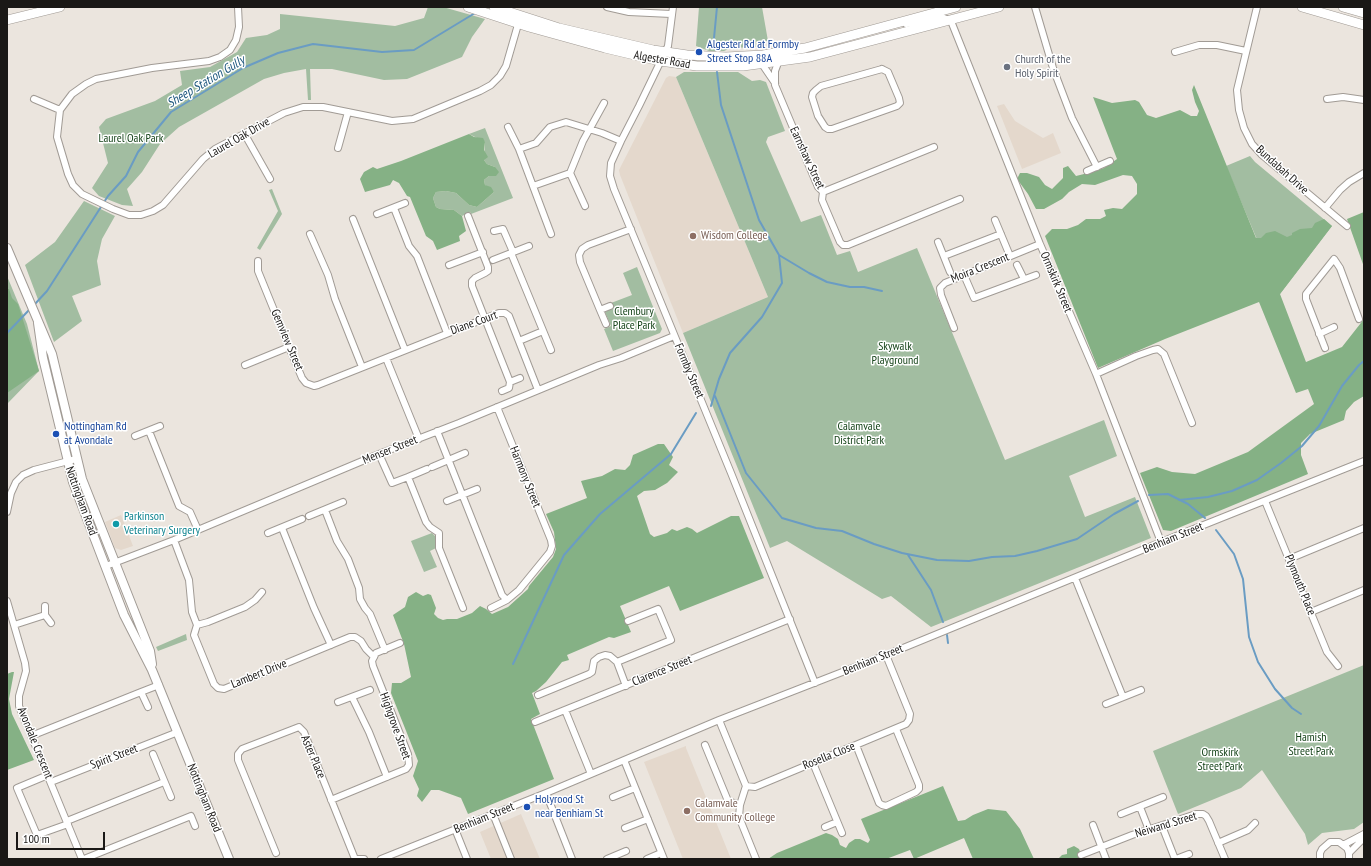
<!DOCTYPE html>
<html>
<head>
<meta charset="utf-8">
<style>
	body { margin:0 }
	#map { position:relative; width:1371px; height:866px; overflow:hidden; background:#ebe5de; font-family:"PT Sans Narrow",sans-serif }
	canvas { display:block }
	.frame { position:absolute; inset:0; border:8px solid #1a1816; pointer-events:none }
	.scale { position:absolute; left:16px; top:832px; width:89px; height:18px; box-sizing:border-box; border:2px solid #1a1816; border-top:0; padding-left:5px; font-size:12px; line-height:14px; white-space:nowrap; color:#1a1816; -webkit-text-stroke:3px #fff; paint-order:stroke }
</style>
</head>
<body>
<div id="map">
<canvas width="1371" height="866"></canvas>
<div class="frame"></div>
<div class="scale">100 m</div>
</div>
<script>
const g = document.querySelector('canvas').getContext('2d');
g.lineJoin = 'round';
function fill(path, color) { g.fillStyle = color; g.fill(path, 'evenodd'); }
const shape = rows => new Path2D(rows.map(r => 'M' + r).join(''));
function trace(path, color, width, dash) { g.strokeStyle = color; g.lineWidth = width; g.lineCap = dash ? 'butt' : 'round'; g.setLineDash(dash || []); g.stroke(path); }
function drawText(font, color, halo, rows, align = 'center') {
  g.font = font + ' "PT Sans Narrow",sans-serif'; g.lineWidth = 3; g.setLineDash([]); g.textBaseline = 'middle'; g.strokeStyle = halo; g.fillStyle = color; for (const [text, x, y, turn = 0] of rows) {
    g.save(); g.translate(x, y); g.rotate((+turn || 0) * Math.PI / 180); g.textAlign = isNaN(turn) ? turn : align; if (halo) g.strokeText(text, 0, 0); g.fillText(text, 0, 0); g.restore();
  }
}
fill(shape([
	[669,76,676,77,768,297,683,333,620,175,619,170,666,78],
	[1004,104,1015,121,1043,138,1053,133,1061,153,1022,169,997,106],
	[121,515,133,546,121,550,115,548,105,522],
	[686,746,686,748,731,859,683,859,644,762],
	[521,814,540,859,491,859,480,832]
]), '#e4d8cc');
fill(shape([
	[428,7,443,7,485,19,472,37,462,57,407,79,384,80,332,69,310,69,311,100,308,100,306,69,284,73,264,79,179,127,160,144,142,172,127,189,133,206,122,205,99,196,92,188,108,163,99,127,106,119,155,101,182,85,180,71,210,67,237,52,246,38,267,35,280,29,280,14,395,26,424,18],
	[699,7,762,7,768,41,756,42,757,47,731,48,724,51,709,51,696,46],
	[684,72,738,72,752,81,760,80,766,82,785,131,768,137,766,142,801,222,821,215,837,255,850,251,858,272,917,248,1005,460,1104,420,1117,456,1069,476,1085,517,1135,497,1151,538,931,627,891,596,882,599,787,541,770,548,683,333,768,297,676,77],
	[485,128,513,198,471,214,470,212,462,216,454,210,440,209,436,207,433,198,436,192,446,191,456,193,469,205,477,207,494,192,485,185,484,180,489,176,495,167,487,164,484,160,485,142,469,134],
	[1250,156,1255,162,1332,226,1280,294,1226,166],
	[272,189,282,214,260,250,257,248,278,211,269,190],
	[84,201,115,216,102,239,97,261,101,285,72,296,82,321,54,342,25,265,55,242],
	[637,267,662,329,660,333,613,351,604,329,611,326,605,312,613,308,611,303,632,295,623,273],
	[7,276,27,324,39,371,7,404],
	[432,533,437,538,438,543,436,548,430,551,437,567,424,572,411,541],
	[186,634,187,640,158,651,156,647],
	[1364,665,1364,822,1354,829,1322,833,1308,845,1305,834,1262,770,1241,788,1178,814,1153,751]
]), '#a2bda1');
fill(shape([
	[1194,85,1256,238,1261,238,1266,233,1275,231,1287,237,1292,235,1292,233,1300,229,1312,228,1315,223,1324,219,1332,226,1280,294,1306,362,1342,347,1364,319,1364,396,1354,402,1346,411,1344,420,1310,434,1301,443,1301,455,1308,474,1171,531,1163,530,1140,473,1157,467,1172,472,1195,474,1248,452,1314,404,1308,389,1296,393,1259,302,1165,339,1098,368,1045,236,1052,229,1067,229,1078,225,1086,219,1100,219,1106,216,1104,210,1113,208,1122,209,1137,194,1137,184,1132,176,1123,175,1095,185,1082,184,1069,192,1062,199,1044,209,1036,209,1028,194,1017,179,1020,173,1027,173,1039,177,1045,185,1052,189,1063,178,1063,168,1068,166,1076,176,1088,173,1104,168,1117,159,1093,97,1112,103,1135,100,1139,102,1147,115,1156,118,1180,110,1191,116,1197,116,1199,111,1195,102,1192,90],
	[469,134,474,137,483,138,485,142,484,150,488,157,484,160,487,164,495,167,499,172,496,176,489,176,484,180,485,185,491,187,494,192,477,207,469,205,456,193,446,191,436,192,433,198,436,207,440,209,454,210,462,216,466,231,459,236,460,241,437,250,433,241,426,236,410,197,407,196,399,183,393,180,390,185,365,192,360,179,364,172,373,167,377,169,401,161],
	[1364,212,1364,267,1347,219],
	[7,289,9,289,12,298,18,304,39,371,7,393],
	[658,444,664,444,673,457,669,465,678,472,667,483,655,490,644,491,637,496,650,534,654,537,667,533,672,529,677,531,687,527,692,529,697,533,731,516,739,516,764,578,680,611,669,586,620,606,631,632,614,638,609,637,567,655,569,660,562,662,546,682,536,691,532,693,540,714,531,719,554,779,468,814,461,798,439,790,431,790,422,802,417,796,419,789,413,776,418,761,391,693,392,683,401,683,411,677,404,644,393,615,405,607,408,597,416,592,423,596,428,594,431,595,436,608,434,614,438,618,443,620,447,619,457,619,472,613,480,606,486,609,492,614,508,607,528,589,529,586,553,557,556,549,554,532,546,514,587,498,581,481,602,476,615,469,625,470,630,465,633,455],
	[12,672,14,672,9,699,12,714,34,760,7,770,7,674],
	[943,786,958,821,965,820,973,815,988,809,1006,811,1020,829,1034,859,973,859,964,838,914,859,910,850,886,859,768,859,777,853,826,833,832,835,838,839,840,845,846,848,849,843,855,839,860,839,868,843,870,840,861,819],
	[1074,846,1079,849,1083,859,1058,859,1062,855,1067,854,1067,849]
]), '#85b185');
trace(shape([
	[716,50,714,38,717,7],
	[779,255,809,273,827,282,850,287,864,287,882,291],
	[34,305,47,291,108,196,126,176,138,152,171,112,243,68,278,53,313,44,382,52,414,50,475,13],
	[7,333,30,309],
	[715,396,746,473,782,518,816,528,842,531,874,544,902,553,937,560,969,561,992,557,1015,556,1037,551,1077,539,1114,514,1138,501],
	[711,406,719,379,730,353,762,317,782,283,779,255,759,220,721,105,717,72],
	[1149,495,1168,494,1188,504,1205,518],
	[1179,500,1208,497,1232,491,1257,480,1281,463,1302,446,1319,426,1342,386,1359,365,1364,361],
	[1216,530,1234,554,1243,579,1249,637,1258,662,1275,689,1292,708,1301,714],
	[908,555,931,590,943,622],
	[947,635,948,643],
	[513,664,564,555,600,514,671,454,696,413]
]), '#6a9cc3', 2);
const minor = shape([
	[238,7,239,27,236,40,230,50,220,57,209,61,152,68,96,79,86,84,72,94,60,110,57,137,68,174,73,185,82,194,113,209,129,215,141,215,153,211,163,205,203,159,215,149,284,113,303,107,323,107,392,121,413,119,480,91,491,85,500,76,506,66,519,21],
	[607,7,629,12,671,14],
	[673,7,668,46,639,106,621,141,611,163,610,176,614,189,648,271,731,473,815,683],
	[1035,7,1053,68,1072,118,1097,167],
	[1257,7,1237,90,1239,110,1244,128,1252,144,1262,155,1347,226],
	[951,21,1040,244,1096,374,1161,542],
	[906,24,916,23,939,16,949,20],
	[1175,52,1199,45,1217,45,1246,51],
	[778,63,775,71,775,85,818,187,823,192,822,200,840,242,843,245,848,245,960,199],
	[762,64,775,83],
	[882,69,888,72,899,98,900,103,897,106,832,129,828,129,825,127,818,116,812,97,813,93,816,90,821,86,882,69],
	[34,99,60,110],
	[1327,99,1343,97,1364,100],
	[508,127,519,149,551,234],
	[244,133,270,179],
	[338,148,348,112],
	[519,149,536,143,550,127,566,122,602,133,621,141],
	[1087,171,1110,161],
	[533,186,570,173],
	[823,192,934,147],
	[585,206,570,173,583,141,604,103],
	[394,208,409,246,417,256,447,333],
	[1325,208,1340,190,1349,182,1364,173],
	[377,214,405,203],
	[468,216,488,267,488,271,485,273,475,278,472,281,472,286,510,382,509,388,502,391],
	[353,219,405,350],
	[995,220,1010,256],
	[494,231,503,229,513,252],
	[310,234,328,275,335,299,362,367],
	[938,242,950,272],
	[511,253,551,350],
	[944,256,1001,234],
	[493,260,529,246],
	[258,261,258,271,289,347,302,378,306,383,314,386,318,385,499,313,505,313,509,316,538,390],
	[449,265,483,252],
	[1017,265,1024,279],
	[964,275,974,298,1036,275],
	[600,310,580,262,579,255,582,249,588,245,631,229],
	[606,324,600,310,610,306],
	[954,328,941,295,940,288,945,283,1040,244],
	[1319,334,1334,327],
	[519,341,543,331],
	[1325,348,1306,299,1306,294,1334,259,1340,268,1359,319],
	[386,358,419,439],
	[245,365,289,347],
	[1096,374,1136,356,1153,350,1158,349,1164,354,1192,423],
	[510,382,520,378],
	[149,431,179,506,190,512,198,530],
	[437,431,502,595,507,600],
	[135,436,160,426],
	[379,454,392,483,408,477,426,522,430,527,439,533,439,548,463,608],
	[432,467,465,453],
	[408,477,427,469],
	[447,501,477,489],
	[1265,501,1327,652,1338,666],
	[325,510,337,541,348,559,359,588,360,599,365,608,370,614,385,650],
	[7,512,11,493,16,482,23,475,34,470,76,459],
	[309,516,343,502],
	[282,528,314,608,331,645],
	[268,533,302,519],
	[174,540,189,580,192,612,197,625,194,635,214,684,218,688,224,689,350,637,355,637,361,641,366,649,374,657],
	[1289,559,1364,528],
	[106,566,174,540,379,454,459,423,599,365,621,358,674,336],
	[1075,578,1123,697],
	[7,601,25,663,26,671,19,696,19,706,82,859],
	[45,606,45,615,51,623],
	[491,608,507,600,519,590,550,552,552,546,551,540,497,407],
	[1311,612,1364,590],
	[14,625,45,615],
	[197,625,208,622,245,607,255,600,262,592],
	[617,662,671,640,658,609,628,621],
	[141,692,159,685],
	[538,695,589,674,592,672,594,661,599,657,605,655,610,656,617,662,626,686],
	[352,697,369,732,387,777],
	[338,702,370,690],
	[1106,704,1141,690],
	[565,710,591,774],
	[719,720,746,786],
	[535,722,790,619],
	[31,736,141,692,148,707],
	[705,745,728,801,740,805],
	[856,745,879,803,882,805,886,806,916,792,919,789,919,785,896,729],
	[153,754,171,797],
	[624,760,664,859],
	[813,763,842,833],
	[48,775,17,788,37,835,68,824],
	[51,782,178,732],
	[746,786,755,787,906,724,909,720,910,714,886,655],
	[746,786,740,805,739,817,756,859],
	[546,793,572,859],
	[613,797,635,788],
	[331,800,406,769,409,765,408,754,373,666,372,661,376,653,400,643],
	[1140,807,1149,830],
	[493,814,511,859],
	[1121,814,1163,797],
	[67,821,164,782],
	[1093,825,1106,859],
	[1162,826,1175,859],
	[825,827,837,822],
	[625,828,648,819],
	[455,829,467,859],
	[1218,843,1248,830,1255,823],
	[1343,845,1364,834],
	[276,853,238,760,238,754,242,749,299,727,304,732,355,859],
	[1349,853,1364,838],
	[1081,855,1132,835,1196,814,1203,814,1206,816,1209,821,1225,859],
	[84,859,191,816,195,826],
	[356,859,364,859],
	[381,859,546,793,719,720,886,655,1181,534,1364,461],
	[607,859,626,851],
	[647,859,661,853],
	[1176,859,1189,854],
	[1320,859,1320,853,1322,849,1330,842,1339,842,1347,848,1349,853,1349,859]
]);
const tertiary = shape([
	[7,248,52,354,82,479,150,651,152,664],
	[38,323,43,358,73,482,124,615,152,670,229,859]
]);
const secondary = shape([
	[468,7,529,27,605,48,660,61,697,66,743,66,810,57,999,7],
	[494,7,559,28,653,50,687,55,726,57,763,55,805,48,956,7],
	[1302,7,1364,25],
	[1343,7,1364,13],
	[7,20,60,7]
]);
trace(minor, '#a19b95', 8);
trace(tertiary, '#a19b95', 10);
trace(secondary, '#a19b95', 10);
trace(minor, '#fff', 6);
trace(tertiary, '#fff', 8);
trace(secondary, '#fff', 9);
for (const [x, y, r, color] of [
	[699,52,4,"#1a4fb4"],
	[1007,67,4,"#6b7280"],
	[693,236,4,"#8d6e63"],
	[56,434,4,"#1a4fb4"],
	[116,524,4,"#0f9aa8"],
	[527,807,4,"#1a4fb4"],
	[687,811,4,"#8d6e63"]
]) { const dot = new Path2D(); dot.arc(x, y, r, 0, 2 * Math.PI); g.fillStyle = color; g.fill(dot); trace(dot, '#fff', 1.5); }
drawText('12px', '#164399', '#fff', [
	["Algester Rd at Formby",707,45],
	["Street Stop 88A",707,59],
	["Nottingham Rd",64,427],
	["at Avondale",64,441],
	["Holyrood St",535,800],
	["near Benhiam St",535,814]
], 'left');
drawText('12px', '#1a1816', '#fff', [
	["Algester Road",662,60,10],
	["Laurel Oak Drive",239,138,-30],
	["Earnshaw Street",807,158,65],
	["Bundabah Drive",1282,170,42],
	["Moira Crescent",980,268,-22],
	["Ormskirk Street",1056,282,67],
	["Diane Court",474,323,-20],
	["Gemview Street",287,340,67],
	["Formby Street",689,371,67],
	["Menser Street",390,450,-22],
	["Harmony Street",525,477,68],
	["Nottingham Road",81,501,70],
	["Benhiam Street",1173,538,-22],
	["Plymouth Place",1300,585,68],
	["Benhiam Street",873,660,-22],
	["Clarence Street",662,671,-22],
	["Lambert Drive",259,674,-22],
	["Highgrove Street",395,726,70],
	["Avondale Crescent",35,743,68],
	["Rosella Close",829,756,-22],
	["Spirit Street",114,757,-21],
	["Aster Place",313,757,67],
	["Nottingham Road",204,798,68],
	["Benhiam Street",484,818,-22],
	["Neiwand Street",1166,825,-17]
]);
drawText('12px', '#5b616d', '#fff', [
	["Church of the",1015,60],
	["Holy Spirit",1015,74]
], 'left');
drawText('12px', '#0f3e13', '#fff', [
	["Laurel Oak Park",131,139],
	["Clembury",634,312],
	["Place Park",634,326],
	["Skywalk",895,347],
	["Playground",895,361],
	["Calamvale",859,427],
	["District Park",859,441],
	["Hamish",1311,738],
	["Street Park",1311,752],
	["Ormskirk",1220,753],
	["Street Park",1220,767]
]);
drawText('12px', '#785e54', '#fff', [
	["Wisdom College",701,236],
	["Calamvale",695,804],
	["Community College",695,818]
], 'left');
drawText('12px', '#0d838f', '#fff', [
	["Parkinson",124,517],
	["Veterinary Surgery",124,531]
], 'left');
drawText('italic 13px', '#1c567d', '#fff', [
	["Sheep Station Gully",206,82,-31]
]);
</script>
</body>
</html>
